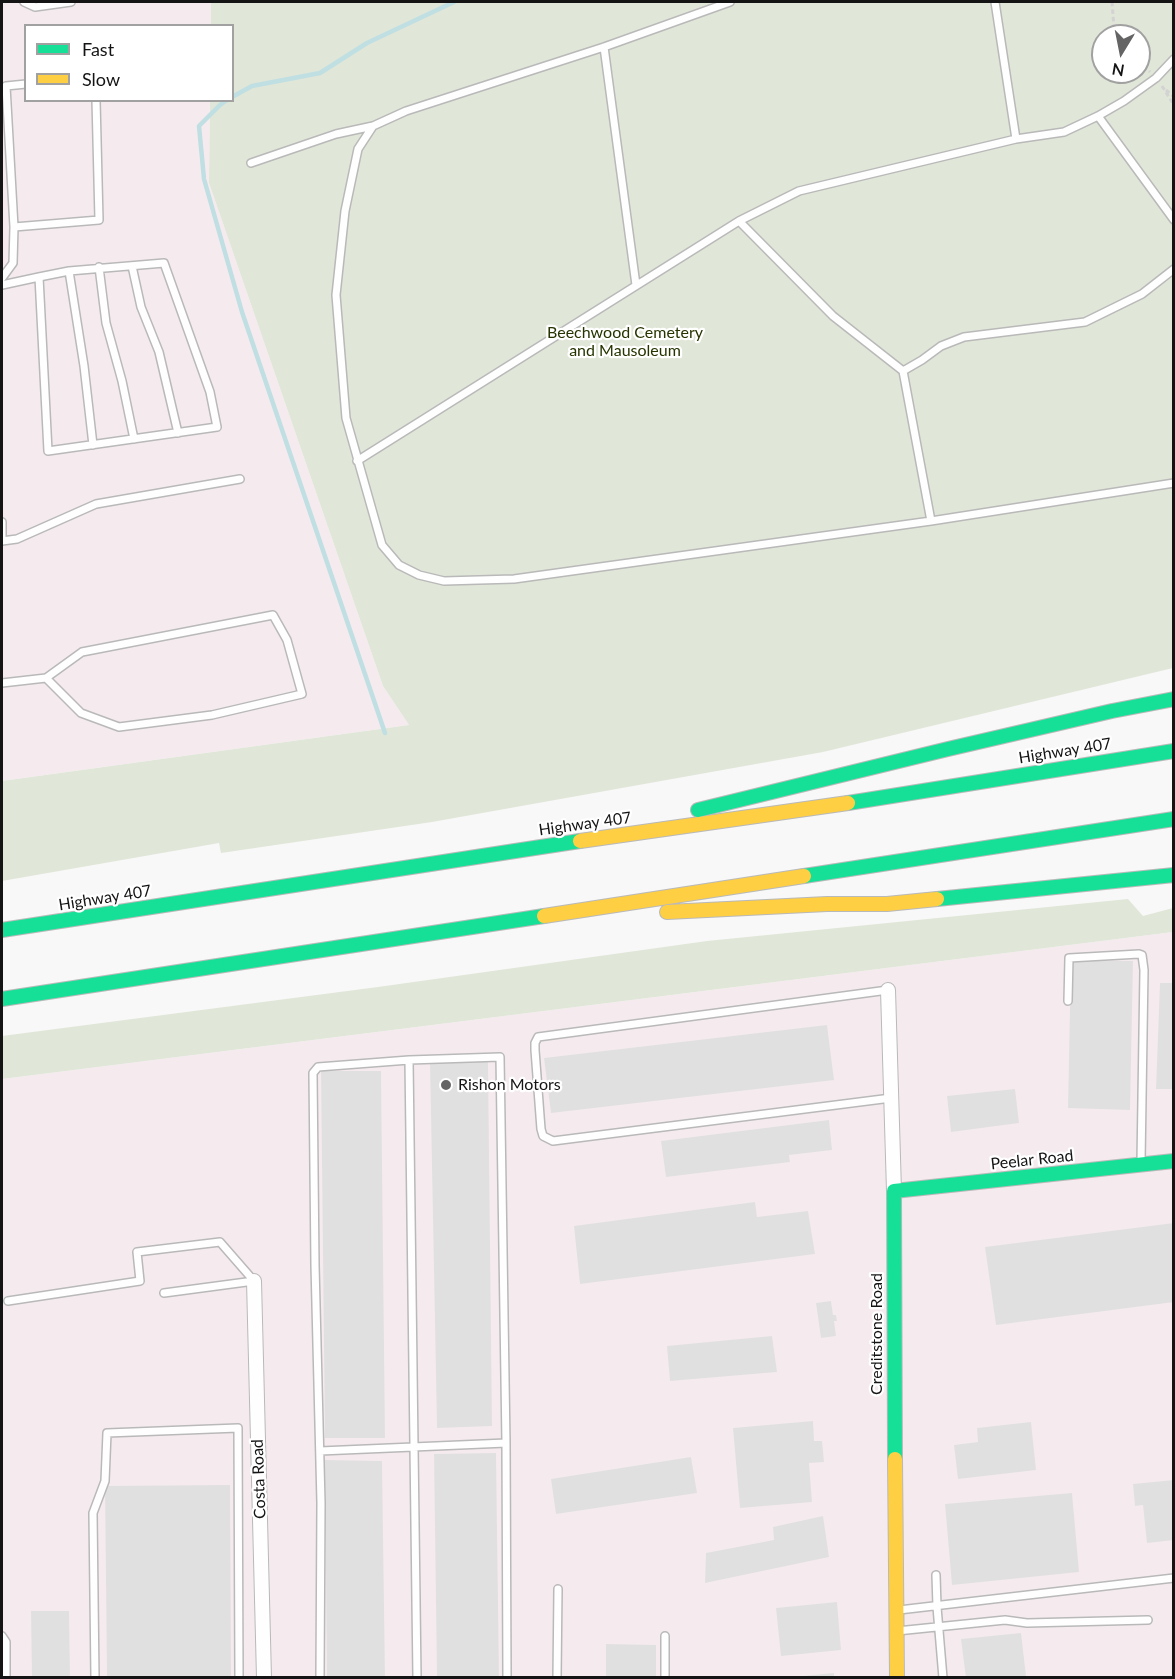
<!DOCTYPE html>
<html>
<head>
<meta charset="utf-8">
<style>
	body { margin:0 }
	#map { position:relative; width:1175px; height:1679px; overflow:hidden; background:#f8f8f8; font-family:Lato,sans-serif }
	canvas { display:block }
	.frame { position:absolute; inset:0; border:3px solid #141414; pointer-events:none }
	.legend { position:absolute; left:24px; top:24px; width:210px; height:78px; box-sizing:border-box; background:#fff; border:2px solid #a1a1a1; margin:0; padding:8px 10px; list-style:none; font-size:18px; color:#141414 }
	.legend li { display:flex; align-items:center; gap:12px; height:30px }
	.legend b { width:30px; border:2px solid #a1a1a1 }
	.north { position:absolute; left:1091px; top:24px; width:60px; height:60px; box-sizing:border-box; background:#fff; border:2px solid #a1a1a1; border-radius:50%; rotate:190deg; font-size:16px; font-weight:700; line-height:24px; text-align:center; color:#141414 }
	.north::after { content:''; display:block; margin:auto; width:21px; height:27px; background:#646464; clip-path:polygon(50% 0,100% 100%,50% 72%,0 100%) }
</style>
</head>
<body>
<div id="map">
<canvas width="1175" height="1679"></canvas>
<div class="frame"></div>
<ul class="legend">
<li><b style="height:8px;background:#16e098"></b>Fast</li>
<li><b style="height:8px;background:#ffcf43"></b>Slow</li>
</ul>
<div class="north">N</div>
</div>
<script>
const g = document.querySelector('canvas').getContext('2d');
g.lineJoin = 'round';
function fill(path, color) { g.fillStyle = color; g.fill(path, 'evenodd'); }
const shape = rows => new Path2D(rows.map(r => 'M' + r).join(''));
function trace(path, color, width, dash) { g.strokeStyle = color; g.lineWidth = width; g.lineCap = dash ? 'butt' : 'round'; g.setLineDash(dash || []); g.stroke(path); }
function drawText(font, color, halo, rows, align = 'center') {
  g.font = font + ' Lato,sans-serif'; g.lineWidth = 4.5; g.setLineDash([]); g.textBaseline = 'middle'; g.strokeStyle = halo; g.fillStyle = color; for (const [text, x, y, turn = 0] of rows) {
    g.save(); g.translate(x, y); g.rotate((+turn || 0) * Math.PI / 180); g.textAlign = isNaN(turn) ? turn : align; if (halo) g.strokeText(text, 0, 0); g.fillText(text, 0, 0); g.restore();
  }
}
fill(shape([
	[2,2,211,2,211,25,26,26,26,100,210,101,209,183,383,686,409,725,2,781],
	[1173,932,1173,1677,2,1677,2,1079]
]), '#f5ebef');
fill(shape([
	[211,2,1173,2,1173,668,823,752,432,822,221,853,219,843,2,881,2,781,409,725,383,686,209,183,210,101,232,100,232,26,211,25],
	[1103,36,1139,36,1139,72,1103,72],
	[1128,899,1143,916,1173,908,1173,932,2,1079,2,1036,378,987,707,941]
]), '#e0e6d8');
trace(shape([
	[232,97,252,86,320,73,367,43,454,2],
	[227,100,220,105,199,126,204,179,242,312,385,733]
]), '#c0dfe3', 4.5);
fill(shape([
	[1071,960,1133,961,1130,1110,1068,1108],
	[1160,983,1174,983,1174,1089,1156,1089],
	[827,1025,834,1080,551,1113,544,1058],
	[430,1062,488,1062,492,1426,437,1428],
	[321,1071,381,1071,385,1438,325,1438],
	[1015,1089,1019,1123,951,1132,947,1096],
	[829,1120,832,1150,789,1155,790,1162,666,1177,661,1141],
	[755,1202,757,1217,808,1211,815,1254,580,1284,574,1226],
	[1174,1223,1174,1302,996,1325,985,1247],
	[831,1301,833,1315,836,1315,837,1321,834,1321,836,1336,821,1338,816,1303],
	[772,1336,777,1372,670,1381,667,1346],
	[813,1421,814,1441,822,1441,824,1462,809,1463,812,1502,740,1508,733,1428],
	[1031,1422,1036,1470,958,1479,954,1445,978,1442,977,1428],
	[496,1453,499,1678,437,1678,434,1454],
	[691,1457,697,1493,556,1514,551,1479],
	[325,1460,382,1461,385,1678,327,1678],
	[1174,1480,1174,1540,1147,1543,1143,1505,1135,1506,1133,1484],
	[230,1485,231,1678,107,1678,105,1486],
	[1072,1493,1079,1572,952,1585,945,1504],
	[823,1516,829,1557,705,1583,706,1553,774,1540,773,1527],
	[837,1602,841,1650,781,1656,776,1608],
	[31,1611,69,1611,70,1678,32,1678],
	[1021,1633,1026,1676,966,1678,961,1639],
	[606,1644,656,1645,656,1678,606,1678],
	[834,1673,834,1678,803,1678,803,1676]
]), '#e1e0e0');
const lane = shape([
	[24,2,35,7,71,2],
	[730,2,604,47,406,111,373,126,358,149,345,211,336,295,346,418,382,545,399,565,419,575,444,581,514,579,931,521],
	[995,2,1016,139],
	[604,47,636,285],
	[1098,116,1174,220],
	[251,163,336,134,373,126],
	[739,221,833,316,903,371,922,360,941,346,964,337,1085,322,1142,294,1174,269],
	[14,227,99,220,96,100],
	[132,266,141,307,159,352,178,433],
	[99,267,106,323,122,381,134,439],
	[69,271,84,366,93,445],
	[2,278,13,263,14,227,6,86,26,84],
	[2,285,39,277,69,271,164,263,210,392,217,427,48,451,39,277],
	[903,371,931,521,1174,483],
	[357,461,739,221,799,191,1016,139,1064,132,1098,116,1124,101,1156,78,1174,59],
	[2,522,2,541],
	[2,541,17,539,96,504,240,479],
	[2,683,46,678,82,652,273,615,287,640,302,694,212,715,119,727,81,713,46,678],
	[888,990,538,1037,535,1043,535,1050,541,1129,543,1136,553,1141,891,1098],
	[1068,1001,1069,958,1139,954,1142,955,1144,970,1141,1162],
	[409,1060,417,1678],
	[164,1293,254,1281],
	[8,1301,140,1281,137,1252,220,1242,254,1281],
	[506,1443,507,1678],
	[320,1451,506,1443,500,1057,409,1060,318,1067,313,1073,315,1265,321,1503,320,1678],
	[936,1575,937,1607,943,1678],
	[899,1610,1174,1578],
	[897,1631,1005,1620,1027,1623,1148,1620],
	[2,1636,6,1642,6,1678],
	[665,1636,665,1678],
	[95,1678,93,1513,105,1481,107,1433,238,1428,239,1678],
	[557,1678,558,1589]
]);
const street = shape([
	[888,990,894,1191],
	[254,1281,264,1678]
]);
const fast = shape([
	[848,803,1174,751],
	[698,810,948,749,1112,711,1174,699],
	[804,876,1174,819],
	[937,899,1174,875],
	[2,930,580,841],
	[2,999,544,916],
	[895,1459,894,1191,1174,1161]
]);
const slow = shape([
	[580,841,848,803],
	[667,912,827,904,887,904,937,899],
	[544,916,804,876],
	[895,1459,897,1678]
]);
trace(lane, '#b9b9b9', 10);
trace(street, '#b9b9b9', 16);
trace(fast, '#b9b9b9', 16);
trace(slow, '#b9b9b9', 16);
trace(shape([
	[1112,2,1114,28,1118,36],
	[1139,60,1150,72],
	[1162,86,1174,105],
	[1166,90,1174,97]
]), '#d3d3d3', 3, [4.5, 3]);
trace(lane, '#fefefe', 7);
trace(street, '#fefefe', 14);
trace(fast, '#16e098', 14);
trace(slow, '#ffcf43', 14);
for (const [x, y, r, color] of [
	[446,1085,6,"#646464"]
]) { const dot = new Path2D(); dot.arc(x, y, r, 0, 2 * Math.PI); g.fillStyle = color; g.fill(dot); trace(dot, '#fff', 2); }
drawText('16px', '#263500', '#fff', [
	["Beechwood Cemetery",625,333],
	["and Mausoleum",625,351]
]);
drawText('16px', '#141414', '#fff', [
	["Highway 407",1065,751,-9],
	["Highway 407",585,824,-8],
	["Highway 407",105,898,-9],
	["Peelar Road",1032,1160,-6],
	["Creditstone Road",877,1334,-90],
	["Costa Road",259,1479,-92]
]);
drawText('16px', '#141414', '#fff', [
	["Rishon Motors",458,1085]
], 'left');
</script>
</body>
</html>
